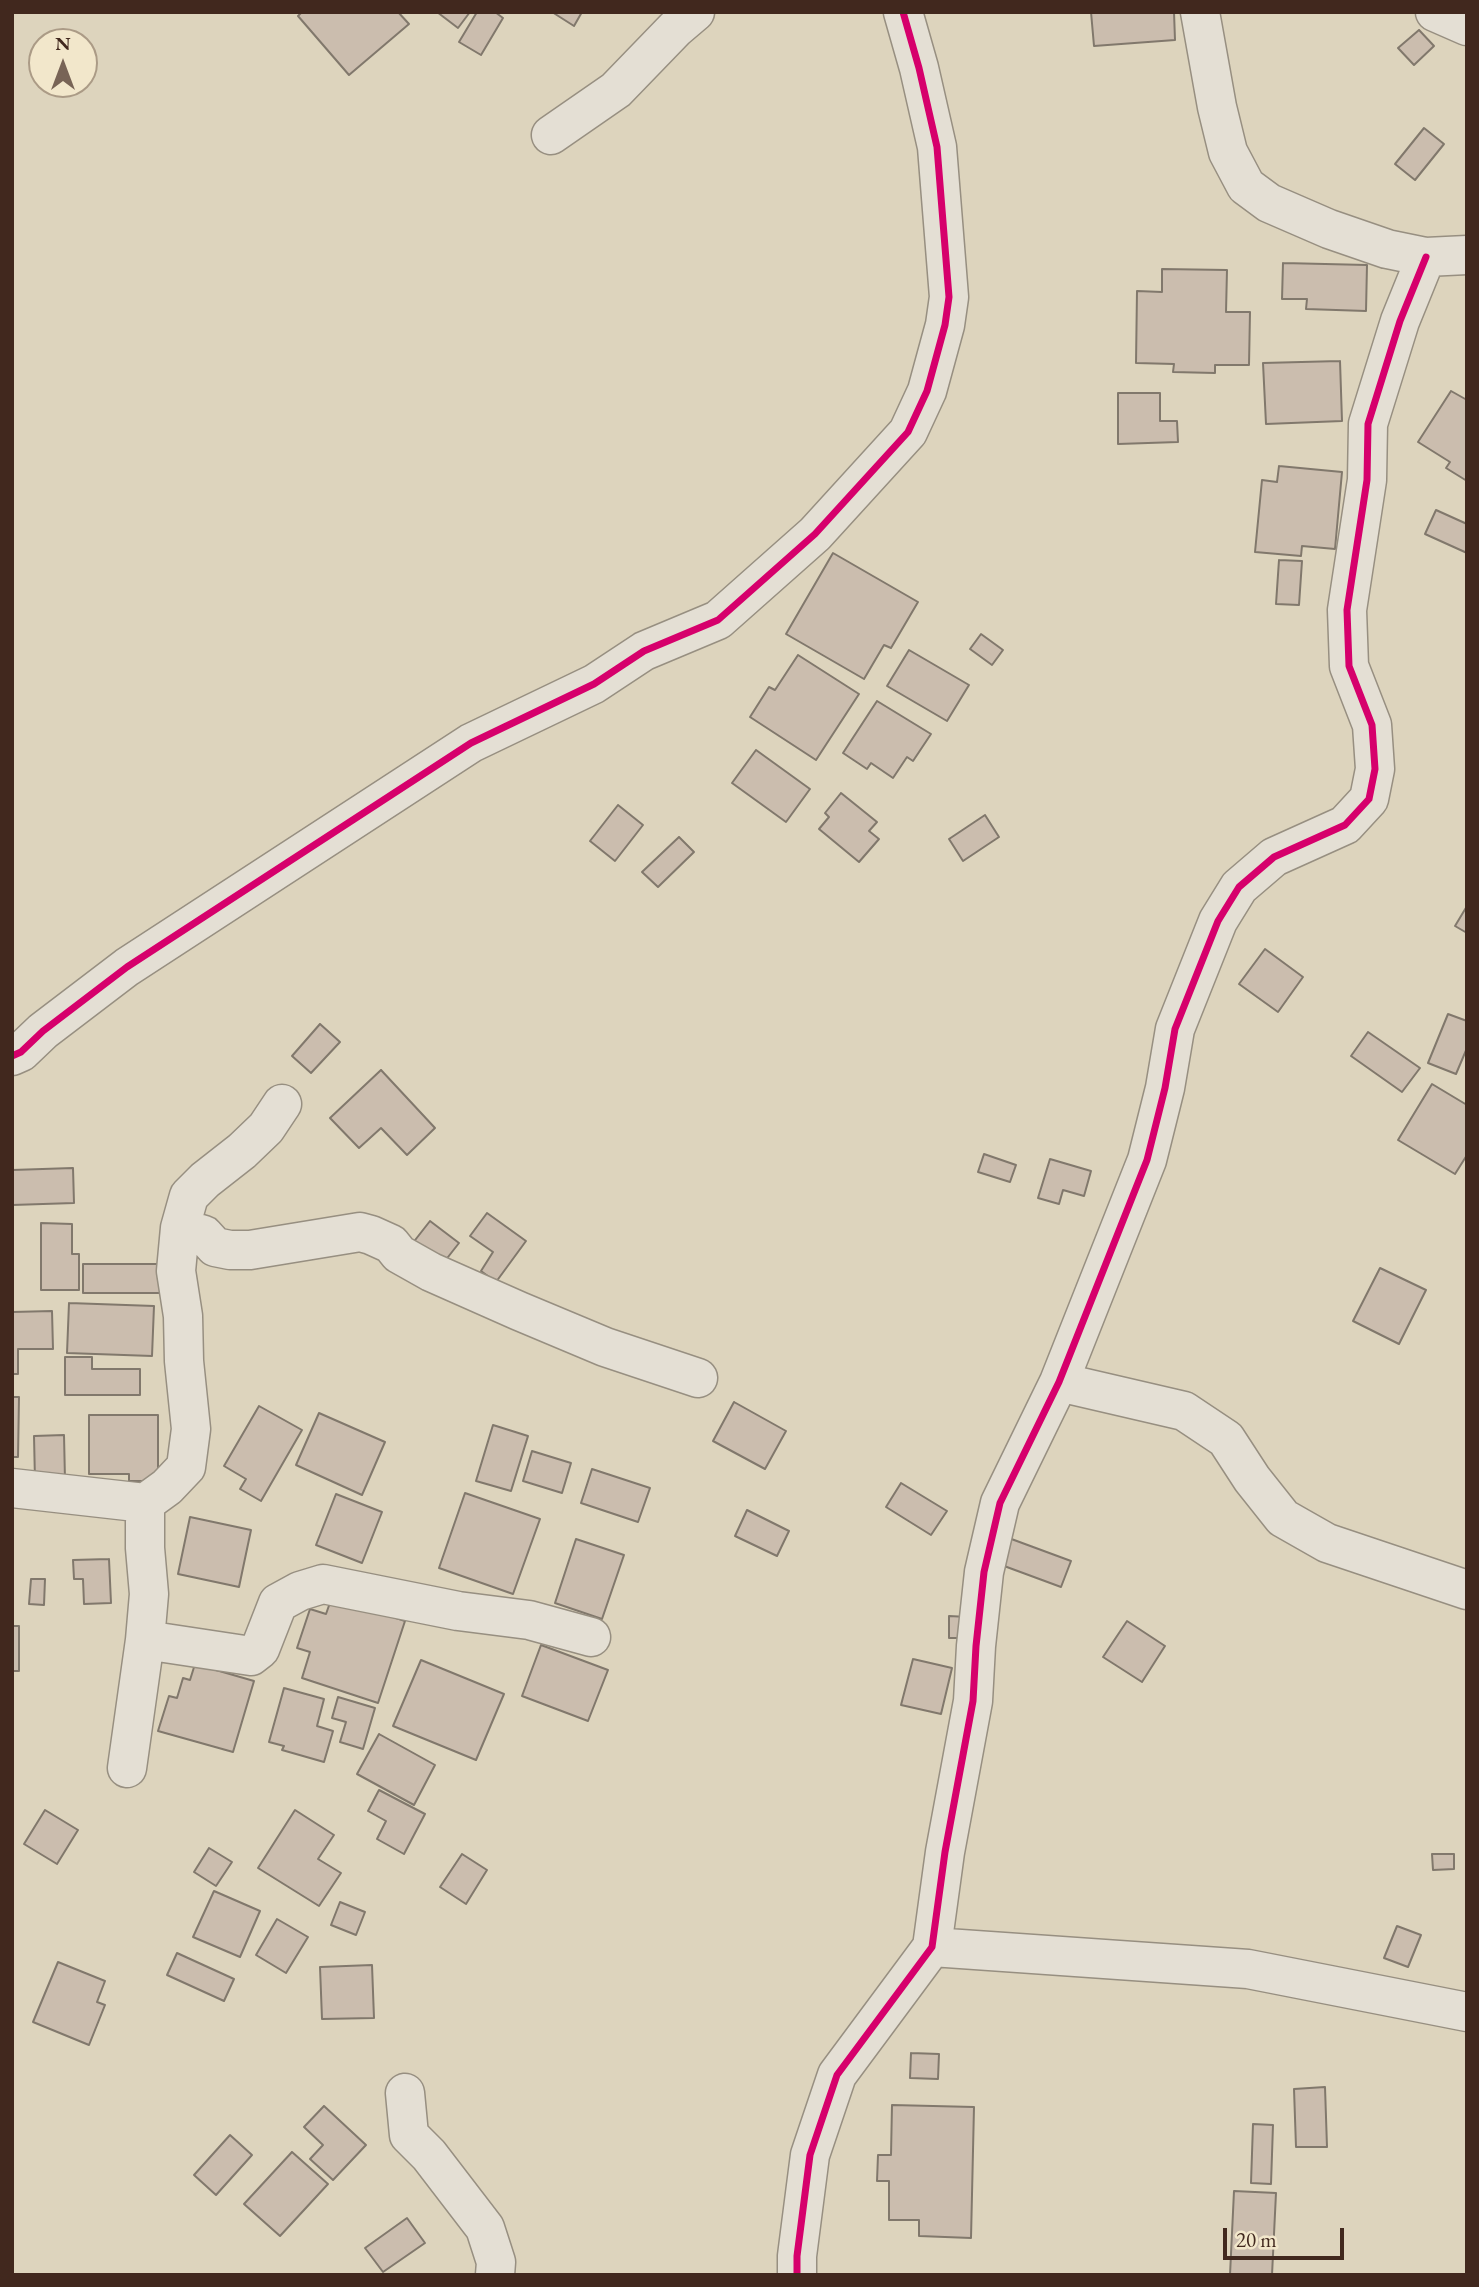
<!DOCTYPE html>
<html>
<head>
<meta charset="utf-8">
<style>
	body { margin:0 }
	#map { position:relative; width:1479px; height:2287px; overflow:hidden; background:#ddd4bd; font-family:"EB Garamond",serif }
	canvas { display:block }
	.frame { position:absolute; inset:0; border:14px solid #41281e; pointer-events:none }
	.north { position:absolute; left:28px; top:28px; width:70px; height:70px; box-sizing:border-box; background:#f2e7cb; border:2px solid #ab9b86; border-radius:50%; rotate:0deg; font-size:19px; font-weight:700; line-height:28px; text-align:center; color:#41281e }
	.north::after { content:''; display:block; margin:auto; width:24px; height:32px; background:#786456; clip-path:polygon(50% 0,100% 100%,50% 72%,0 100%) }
	.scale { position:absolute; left:1223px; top:2228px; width:121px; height:32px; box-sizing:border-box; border:4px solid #41281e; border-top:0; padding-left:9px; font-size:21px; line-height:24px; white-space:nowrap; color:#41281e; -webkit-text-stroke:5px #f2e7cb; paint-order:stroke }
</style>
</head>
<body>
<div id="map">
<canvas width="1479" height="2287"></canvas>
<div class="frame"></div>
<div class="north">N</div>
<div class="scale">20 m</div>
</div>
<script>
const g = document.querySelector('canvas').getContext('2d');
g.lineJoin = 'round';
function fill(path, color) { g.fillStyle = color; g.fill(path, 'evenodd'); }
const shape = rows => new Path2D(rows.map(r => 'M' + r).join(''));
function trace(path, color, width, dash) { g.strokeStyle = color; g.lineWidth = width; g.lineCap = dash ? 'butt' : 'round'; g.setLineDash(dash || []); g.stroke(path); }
const building = shape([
	[302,12,398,12,409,24,349,75,298,16,302,12],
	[437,12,470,12,458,28,437,12],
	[477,12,495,12,503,18,481,55,459,42,477,12],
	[552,12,582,12,574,26,552,12],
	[1091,12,1174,12,1175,40,1094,46,1091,12],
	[1419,30,1434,46,1414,65,1398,48,1419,30],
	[1424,128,1444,144,1415,180,1395,164,1424,128],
	[1283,263,1367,265,1366,311,1306,309,1307,299,1282,299,1283,263],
	[1162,269,1227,270,1226,312,1250,312,1249,365,1215,365,1215,373,1173,372,1174,364,1136,363,1137,291,1162,292,1162,269],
	[1340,361,1342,421,1266,424,1263,363,1340,361],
	[1451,391,1467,400,1467,481,1446,468,1450,462,1418,442,1451,391],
	[1118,393,1160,393,1160,421,1177,421,1178,442,1118,444,1118,393],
	[1279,466,1342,472,1335,549,1302,546,1301,556,1255,552,1262,480,1277,482,1279,466],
	[1436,510,1467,524,1467,553,1425,534,1436,510],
	[833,553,918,602,891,648,884,645,864,679,786,634,833,553],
	[1279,560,1302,561,1299,605,1276,604,1279,560],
	[981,634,1003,650,992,665,970,649,981,634],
	[909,650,969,685,947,721,887,686,909,650],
	[798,655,859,694,816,760,750,717,769,687,775,690,798,655],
	[877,701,931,734,913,761,907,757,893,778,871,763,867,769,843,753,877,701],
	[756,750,810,789,786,822,732,783,756,750],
	[841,793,877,822,869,831,879,839,859,862,819,829,829,817,825,813,841,793],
	[618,805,643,825,615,861,590,841,618,805],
	[985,815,999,837,963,861,949,839,985,815],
	[679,837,694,852,658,887,642,872,679,837],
	[1467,906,1467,933,1455,926,1467,906],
	[1265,949,1303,977,1278,1012,1239,984,1265,949],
	[1448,1014,1467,1021,1467,1048,1456,1074,1428,1063,1448,1014],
	[320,1024,340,1042,311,1073,292,1056,320,1024],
	[1368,1032,1420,1068,1402,1092,1351,1056,1368,1032],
	[381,1070,435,1128,407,1155,381,1128,359,1148,330,1118,381,1070],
	[1432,1084,1467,1105,1467,1155,1455,1174,1398,1140,1432,1084],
	[984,1154,1016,1165,1010,1182,978,1172,984,1154],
	[1050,1159,1091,1171,1084,1196,1063,1190,1059,1204,1038,1198,1050,1159],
	[73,1168,74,1203,12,1205,12,1170,73,1168],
	[487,1213,526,1241,496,1282,481,1271,493,1252,470,1236,487,1213],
	[430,1221,459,1243,441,1266,412,1244,430,1221],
	[41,1223,72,1224,72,1254,79,1254,79,1290,41,1290,41,1223],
	[83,1264,172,1264,172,1293,83,1293,83,1264],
	[1380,1268,1426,1290,1399,1344,1353,1321,1380,1268],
	[69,1303,154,1306,152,1356,67,1353,69,1303],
	[52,1311,53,1349,18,1349,18,1374,12,1374,12,1312,52,1311],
	[65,1357,92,1357,92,1369,140,1369,140,1395,65,1395,65,1357],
	[12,1397,19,1397,18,1457,12,1457,12,1397],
	[734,1402,786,1431,765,1469,713,1441,734,1402],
	[259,1406,302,1430,261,1501,240,1489,246,1479,224,1466,259,1406],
	[319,1413,385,1442,362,1495,296,1465,319,1413],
	[89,1415,158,1415,158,1481,129,1481,129,1474,89,1474,89,1415],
	[493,1425,528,1436,511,1491,476,1481,493,1425],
	[64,1435,65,1480,35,1481,34,1436,64,1435],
	[532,1451,571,1463,562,1493,523,1481,532,1451],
	[592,1469,650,1488,638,1522,581,1503,592,1469],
	[901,1483,947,1511,931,1535,886,1507,901,1483],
	[465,1493,540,1519,513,1594,439,1568,465,1493],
	[336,1494,382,1512,362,1563,316,1545,336,1494],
	[747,1510,789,1531,777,1556,735,1536,747,1510],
	[190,1517,251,1530,239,1587,178,1574,190,1517],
	[1006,1537,1071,1561,1061,1587,996,1563,1006,1537],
	[576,1539,624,1555,602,1619,555,1603,576,1539],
	[109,1559,111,1603,84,1604,83,1579,74,1579,73,1560,109,1559],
	[31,1579,45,1579,44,1605,29,1604,31,1579],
	[332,1597,405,1621,378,1703,302,1678,310,1652,297,1648,310,1609,326,1614,332,1597],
	[949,1616,968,1617,966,1638,949,1638,949,1616],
	[1127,1621,1165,1646,1142,1682,1103,1657,1127,1621],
	[12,1626,19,1626,19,1671,12,1671,12,1626],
	[541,1645,608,1670,588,1721,522,1696,541,1645],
	[913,1659,952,1668,941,1714,901,1705,913,1659],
	[421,1660,504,1694,476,1760,393,1726,421,1660],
	[195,1664,254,1681,233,1752,158,1731,169,1696,177,1698,183,1678,190,1680,195,1664],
	[284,1688,324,1699,317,1726,333,1731,324,1762,282,1750,284,1746,269,1742,284,1688],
	[338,1697,375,1708,363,1749,340,1742,346,1722,332,1718,338,1697],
	[379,1734,435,1765,414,1805,357,1774,379,1734],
	[379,1790,425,1814,404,1854,377,1839,386,1821,368,1811,379,1790],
	[45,1810,78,1830,57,1864,24,1844,45,1810],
	[295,1810,334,1835,318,1859,341,1873,319,1906,258,1868,295,1810],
	[209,1848,232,1862,216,1886,194,1872,209,1848],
	[462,1854,487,1870,466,1904,440,1887,462,1854],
	[1432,1854,1454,1854,1454,1869,1433,1870,1432,1854],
	[214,1891,260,1911,240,1957,193,1937,214,1891],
	[340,1902,365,1912,356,1935,331,1925,340,1902],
	[277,1919,308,1937,286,1973,256,1955,277,1919],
	[1397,1926,1421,1935,1408,1967,1384,1958,1397,1926],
	[177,1953,234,1979,224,2001,167,1975,177,1953],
	[58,1962,105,1981,97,2002,105,2005,89,2045,33,2022,58,1962],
	[372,1965,374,2018,322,2019,320,1967,372,1965],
	[911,2053,939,2054,938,2079,910,2078,911,2053],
	[1325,2087,1327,2147,1296,2147,1294,2089,1325,2087],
	[892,2105,974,2107,971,2238,919,2236,919,2220,889,2220,889,2181,877,2181,878,2155,891,2155,892,2105],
	[324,2106,366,2145,333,2180,310,2159,323,2145,304,2127,324,2106],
	[1253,2124,1273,2125,1271,2184,1251,2183,1253,2124],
	[230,2135,252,2155,216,2195,194,2175,230,2135],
	[292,2152,328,2184,280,2236,244,2204,292,2152],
	[1234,2191,1276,2193,1272,2275,1230,2275,1234,2191],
	[407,2218,425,2243,383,2272,365,2248,407,2218]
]);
fill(building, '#cbbdae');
trace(building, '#81786c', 2);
const minor = shape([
	[1200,12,1217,107,1228,152,1246,186,1269,203,1329,229,1387,249,1426,257,1467,255],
	[1435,12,1467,26],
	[551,135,616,90,675,29,695,12],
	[12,1056,21,1052,43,1031,127,967,471,743,594,684,644,651,718,620,815,534,908,432,927,391,945,325,949,297,937,147,919,68,903,12],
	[180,1228,204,1235,215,1247,230,1250,250,1250,360,1232,371,1235,391,1244,399,1254,431,1272,519,1311,605,1347,698,1378],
	[1059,1382,1184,1411,1226,1439,1252,1479,1283,1518,1327,1543,1467,1590],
	[12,1488,145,1503,167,1487,186,1467,191,1429,184,1361,183,1316,176,1271,180,1228,189,1196,205,1180,242,1151,266,1128,282,1104],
	[145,1640,251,1656,260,1649,278,1603,300,1591,323,1584,458,1611,529,1620,591,1637],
	[127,1768,145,1640,149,1594,145,1548,145,1503],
	[932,1947,1248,1969,1467,2012],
	[405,2093,409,2135,429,2155,485,2228,496,2262,495,2275],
	[797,2275,797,2256,810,2155,837,2075,932,1947,945,1852,973,1701,976,1646,984,1572,1000,1503,1059,1382,1147,1160,1165,1088,1175,1029,1218,921,1239,887,1274,857,1345,825,1369,799,1375,769,1372,725,1349,666,1347,610,1367,480,1368,424,1400,321,1426,257]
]);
trace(minor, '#978f81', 41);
trace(minor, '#e4dfd4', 38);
trace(shape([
	[12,1056,21,1052,43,1031,127,967,471,743,594,684,644,651,718,620,815,534,908,432,927,391,945,325,949,297,937,147,919,68,903,12],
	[797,2275,797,2256,810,2155,837,2075,932,1947,945,1852,973,1701,976,1646,984,1572,1000,1503,1059,1382,1147,1160,1165,1088,1175,1029,1218,921,1239,887,1274,857,1345,825,1369,799,1375,769,1372,725,1349,666,1347,610,1367,480,1368,424,1400,321,1426,257]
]), '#d6006c', 7);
</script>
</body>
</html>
